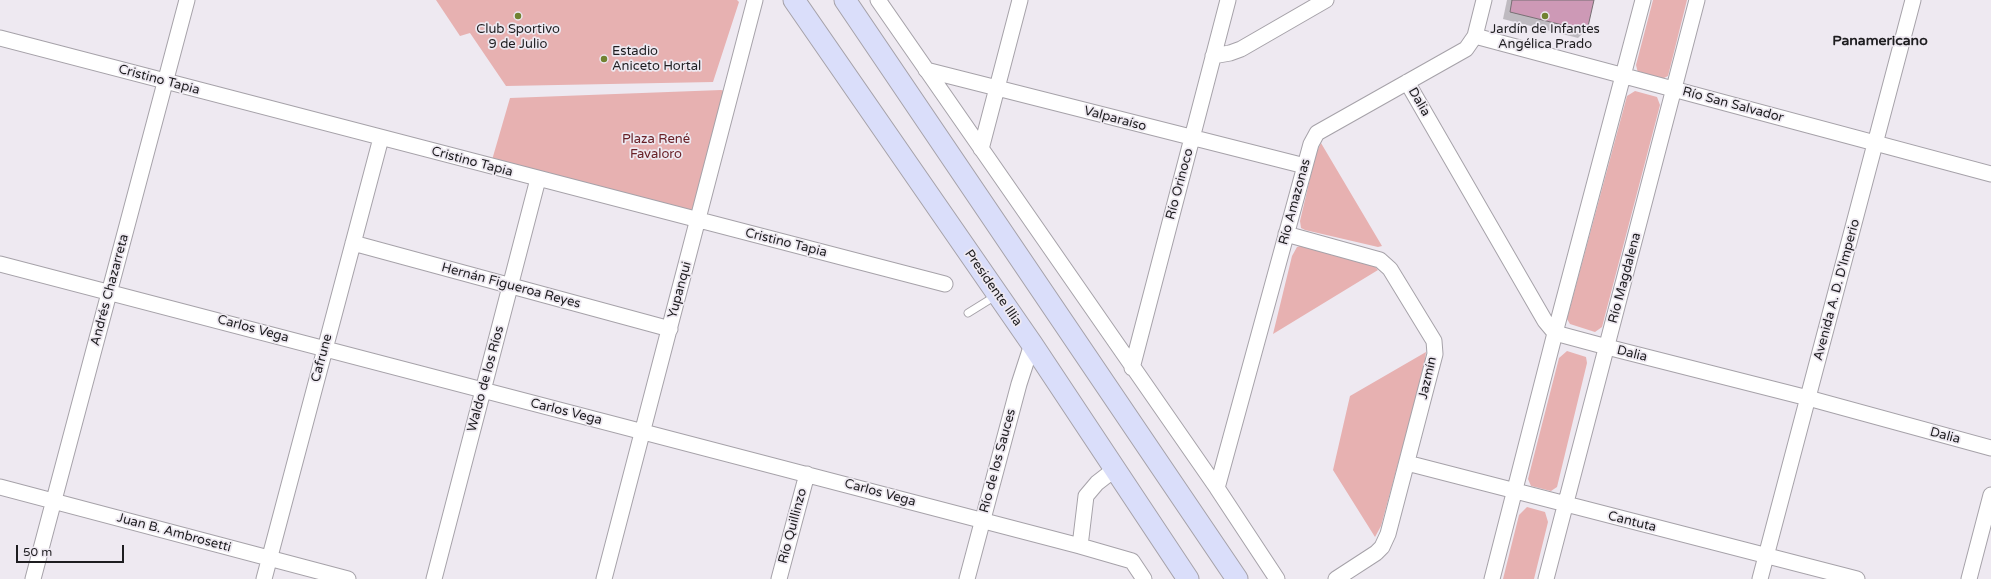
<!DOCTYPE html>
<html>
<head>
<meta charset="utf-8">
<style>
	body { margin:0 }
	#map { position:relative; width:1991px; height:579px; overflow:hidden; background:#eee9f1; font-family:"Varela Round",sans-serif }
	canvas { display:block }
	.scale { position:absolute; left:16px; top:545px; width:108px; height:18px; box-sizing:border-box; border:2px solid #1e1d20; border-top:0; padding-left:5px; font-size:12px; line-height:14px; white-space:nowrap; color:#1e1d20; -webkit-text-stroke:3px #eee9f1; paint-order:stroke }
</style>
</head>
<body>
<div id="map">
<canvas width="1991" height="579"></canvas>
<div class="scale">50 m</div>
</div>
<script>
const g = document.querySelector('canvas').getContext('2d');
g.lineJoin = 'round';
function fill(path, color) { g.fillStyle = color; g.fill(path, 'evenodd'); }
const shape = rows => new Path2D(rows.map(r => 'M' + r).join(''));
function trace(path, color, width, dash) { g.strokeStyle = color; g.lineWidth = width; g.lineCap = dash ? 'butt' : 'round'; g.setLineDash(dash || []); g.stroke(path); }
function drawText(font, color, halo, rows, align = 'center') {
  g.font = font + ' "Varela Round",sans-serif'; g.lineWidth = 3.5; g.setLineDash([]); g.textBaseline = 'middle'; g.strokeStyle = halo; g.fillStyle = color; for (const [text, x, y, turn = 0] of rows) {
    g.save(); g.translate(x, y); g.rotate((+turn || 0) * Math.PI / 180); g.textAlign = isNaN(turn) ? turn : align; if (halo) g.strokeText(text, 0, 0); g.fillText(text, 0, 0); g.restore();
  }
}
fill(shape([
	[436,0,737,0,739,2,713,82,506,86,470,33,460,36],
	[1653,0,1687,0,1668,76,1662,79,1638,73,1636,65],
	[721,90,729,92,695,215,492,160,510,98],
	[1635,91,1657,97,1660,105,1602,327,1595,332,1570,324,1567,319,1627,96],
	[1321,143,1382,246,1378,247,1305,230,1301,228,1300,221,1316,153],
	[1303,245,1371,262,1378,270,1273,334,1292,256,1297,247],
	[1567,351,1586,357,1587,363,1557,487,1551,491,1531,486,1528,479,1559,358],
	[1426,352,1424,368,1381,526,1375,537,1333,470,1350,396],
	[1527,507,1545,512,1548,522,1534,579,1503,579,1519,515]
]), '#e7b1b1');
fill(shape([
	[1507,0,1593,0,1586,30,1578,38,1503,19]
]), '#0003');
const building = shape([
	[1512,0,1594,0,1587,31,1510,12,1512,0]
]);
fill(building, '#cd99b6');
trace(building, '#776f73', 1);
const service = shape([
	[968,313,997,295]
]);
const minor = shape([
	[878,0,1217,488,1277,579],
	[1475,36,1991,174],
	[0,38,945,284],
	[1213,56,1230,53,1241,49,1326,0],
	[926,70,1305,166],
	[1407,82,1545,321,1555,333,1607,347,1808,398,1991,448],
	[981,149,1020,0],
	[1286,234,1380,260,1390,269,1434,341,1435,354,1388,534,1382,547,1376,553,1336,579],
	[353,243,670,329],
	[0,264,1080,546,1132,561,1144,579],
	[1132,368,1228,0],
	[1407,463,1857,579],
	[0,487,348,579],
	[1217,488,1311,144,1317,133,1466,49,1475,36,1484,0],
	[1080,546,1086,496,1097,483,1115,469],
	[33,579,187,0],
	[264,579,381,138],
	[434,579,538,179],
	[604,579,755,0],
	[779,579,807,474],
	[967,579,1019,384,1032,344],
	[1492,579,1555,333,1643,0],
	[1546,579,1697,0],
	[1760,579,1913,0],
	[1969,579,1991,495]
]);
const secondary = shape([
	[794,0,1032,344,1188,579],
	[845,0,1237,579]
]);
trace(service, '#a6a2a9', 9);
trace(minor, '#a6a2a9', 17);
trace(secondary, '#a6a2a9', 23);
trace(service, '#fff', 7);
trace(minor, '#fff', 15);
trace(secondary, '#dadefa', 21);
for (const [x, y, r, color] of [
	[518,16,4,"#718231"],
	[1545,16,4,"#718231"],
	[604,59,4,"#718231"]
]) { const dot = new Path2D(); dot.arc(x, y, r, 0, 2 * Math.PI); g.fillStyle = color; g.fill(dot); trace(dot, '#eee9f1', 1.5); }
drawText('13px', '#1e1d20', '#eee9f1', [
	["Club Sportivo",518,30],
	["9 de Julio",518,45],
	["Jardín de Infantes",1545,30],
	["Angélica Prado",1545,45],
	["Estadio",612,52,"left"],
	["Aniceto Hortal",612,67,"left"]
]);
drawText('13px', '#1e1d20', '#eee9f1', [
	["Cristino Tapia",159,80,15],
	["Dalia",1419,102,60],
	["Río San Salvador",1733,105,15],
	["Valparaíso",1115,119,15],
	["Cristino Tapia",472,162,15],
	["Río Orinoco",1180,184,-75],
	["Río Amazonas",1295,202,-75],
	["Cristino Tapia",786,243,14],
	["Río Magdalena",1625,278,-75],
	["Hernán Figueroa Reyes",511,286,15],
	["Presidente Illia",993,288,55],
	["Andrés Chazarreta",110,290,-75],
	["Yupanqui",680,290,-75],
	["Avenida A. D. D'Imperio",1837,290,-75],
	["Carlos Vega",253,329,15],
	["Dalia",1632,354,14],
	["Cafrune",322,358,-75],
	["Jazmín",1428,378,-77],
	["Waldo de los Ríos",486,379,-75],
	["Carlos Vega",566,412,14],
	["Dalia",1945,436,15],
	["Río de los Sauces",998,461,-75],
	["Carlos Vega",880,493,15],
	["Cantuta",1632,522,14],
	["Río Quillinzo",793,526,-75],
	["Juan B. Ambrosetti",174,533,15]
]);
drawText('13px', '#682027', '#eee9f1', [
	["Plaza René",656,140],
	["Favaloro",656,155]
]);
drawText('bold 14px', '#1e1d20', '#eee9f1', [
	["Panamericano",1880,41]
]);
</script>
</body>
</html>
